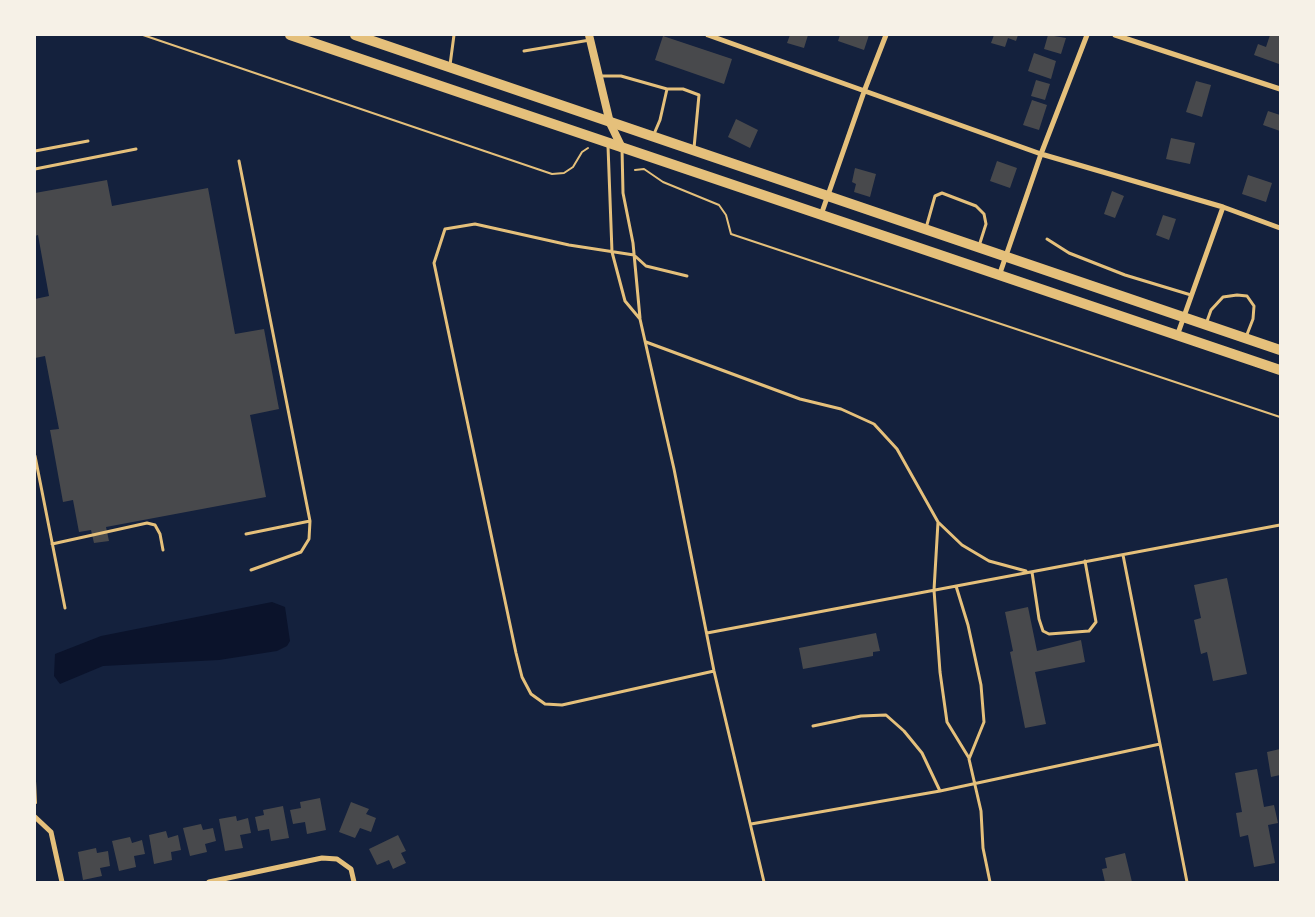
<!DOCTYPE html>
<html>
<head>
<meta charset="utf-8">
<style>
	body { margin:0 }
	#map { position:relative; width:1315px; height:917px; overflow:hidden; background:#14213d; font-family:Lato,sans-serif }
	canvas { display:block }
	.frame { position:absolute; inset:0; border:36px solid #f6f1e7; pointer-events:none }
</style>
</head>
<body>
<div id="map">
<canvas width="1315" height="917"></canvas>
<div class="frame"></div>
</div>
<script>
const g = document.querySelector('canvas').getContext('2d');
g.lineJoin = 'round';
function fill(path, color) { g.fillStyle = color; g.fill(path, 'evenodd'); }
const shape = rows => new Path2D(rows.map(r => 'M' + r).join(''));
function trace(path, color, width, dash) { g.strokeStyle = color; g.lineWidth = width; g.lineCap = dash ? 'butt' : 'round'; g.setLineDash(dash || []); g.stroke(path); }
fill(shape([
	[272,602,285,607,290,641,287,646,277,651,219,660,103,666,60,684,54,676,55,654,101,636]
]), '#0b132b');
fill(shape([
	[790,35,808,35,804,48,787,43],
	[840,35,869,35,864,50,838,41],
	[994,35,1018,35,1016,41,1008,38,1005,47,991,43],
	[1048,35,1066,38,1061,54,1044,49],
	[1270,35,1280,36,1279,64,1254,55,1258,44,1266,47],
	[663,36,732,59,724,84,655,60],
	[1034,53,1056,61,1051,79,1028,71],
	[1036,80,1050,84,1045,100,1031,96],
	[1196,81,1211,85,1202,117,1186,112],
	[1032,100,1047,105,1039,130,1023,125],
	[1268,111,1280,115,1280,131,1263,125],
	[736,119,758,130,750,148,728,137],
	[1171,138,1195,143,1190,164,1166,159],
	[997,161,1017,168,1010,188,990,181],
	[855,168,876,174,870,197,854,192,856,184,852,182],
	[1248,175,1272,183,1266,202,1242,194],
	[107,180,112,206,208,188,235,334,264,329,279,409,250,415,266,497,106,527,109,541,94,543,91,530,79,532,73,500,63,502,50,430,59,429,45,356,35,358,35,299,49,296,38,235,35,236,35,193],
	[1112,191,1124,196,1115,218,1104,214],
	[1163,215,1176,219,1169,240,1156,235],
	[1227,578,1247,674,1213,681,1207,652,1201,654,1194,620,1201,618,1194,585],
	[1028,607,1037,651,1081,640,1085,662,1035,672,1046,724,1025,728,1010,652,1013,651,1005,612],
	[876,633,880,651,873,652,873,656,803,669,799,648],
	[1280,749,1280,775,1271,777,1267,752],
	[1257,769,1264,807,1274,805,1278,823,1268,825,1275,863,1254,867,1248,835,1240,837,1236,813,1242,812,1235,773],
	[320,798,326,830,307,834,305,822,293,824,290,810,301,808,300,802],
	[351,802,369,809,366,814,376,818,371,832,360,828,355,838,339,832],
	[283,806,289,838,271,841,269,829,258,831,255,817,264,815,263,810],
	[236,816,237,821,248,818,251,833,240,835,243,848,225,851,219,819],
	[201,824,203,830,213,828,216,841,205,844,207,852,190,856,183,828],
	[166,831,168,838,178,835,181,850,171,852,172,860,154,864,149,835],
	[398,835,406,851,401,853,406,863,393,869,389,860,377,865,369,849],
	[130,837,132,843,142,840,145,854,134,856,136,867,119,871,112,841],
	[96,848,97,853,108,851,110,866,100,868,102,876,83,880,78,852],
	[1125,853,1132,882,1105,882,1102,869,1107,868,1105,858]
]), '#48494c');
trace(shape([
	[143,35,552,174,564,173,573,167,582,152,588,148],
	[635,170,644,169,663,182,719,205,726,215,731,234,1280,417],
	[35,781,36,803]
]), '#e5c07b', 2);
trace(shape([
	[524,51,590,40],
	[450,65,454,35],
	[599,76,621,76,667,89,660,120,654,134],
	[667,89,683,89,699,95,694,148],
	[608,146,612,252,625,301,640,319,674,469,714,671,764,882],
	[622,148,623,193,633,243,640,318],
	[35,151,88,141],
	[239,161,310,521,309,539,301,552,251,570],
	[35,169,136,149],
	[926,228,935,196,942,193,976,206,984,214,986,224,979,246],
	[1047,239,1069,253,1125,275,1191,295],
	[634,255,569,245,475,224,445,229,434,263,516,653,522,677,531,694,545,704,562,705,714,671],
	[635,256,646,266,687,276],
	[1206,324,1211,310,1223,297,1237,295,1247,296,1254,306,1253,319,1246,337],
	[646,342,800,399,841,409,874,424,897,449,938,522,962,545,989,561,1026,571],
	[35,456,65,608],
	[938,522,934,590,940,672,947,722,969,758],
	[246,534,310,521],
	[52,544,147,523,155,525,160,534,163,550],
	[1123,555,1187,882],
	[1032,572,1039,619,1043,631,1049,634,1089,631,1096,622,1085,561],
	[956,586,968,625,981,685,984,722,969,759,981,811,983,848,990,882],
	[707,633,1280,525],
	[813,726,861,716,886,715,904,731,922,753,940,791],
	[751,824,940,791,1160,744]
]), '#e5c07b', 3);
trace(shape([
	[708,35,1041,154,1223,207,1280,228],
	[1115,35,1280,89],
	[821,215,865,89,886,35],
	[999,276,1041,154,1087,35],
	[1177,336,1223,207],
	[35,817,51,832,62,882],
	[209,882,322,858,337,859,351,869,354,882]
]), '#e5c07b', 5);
trace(shape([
	[589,35,610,123,622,148]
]), '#e5c07b', 8);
trace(shape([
	[290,35,1280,370],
	[355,35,1280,350]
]), '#e5c07b', 10);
</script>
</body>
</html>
